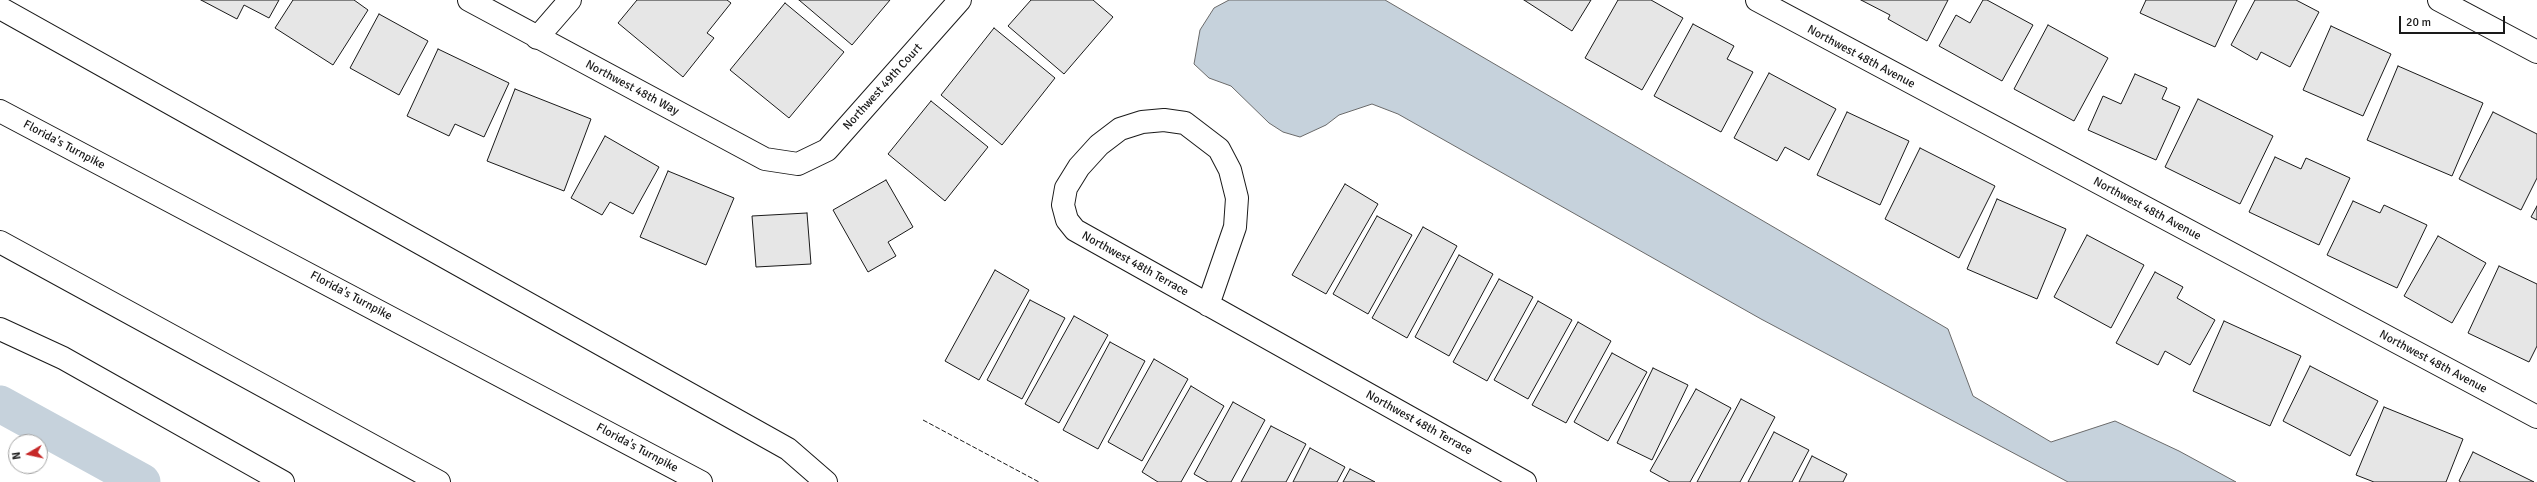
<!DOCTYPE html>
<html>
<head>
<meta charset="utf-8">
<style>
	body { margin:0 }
	#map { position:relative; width:2537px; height:482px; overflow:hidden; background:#fff; font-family:Signika,sans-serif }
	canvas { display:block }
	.north { position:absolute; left:8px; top:434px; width:40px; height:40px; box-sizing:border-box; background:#fff; border:1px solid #a3a3a3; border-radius:50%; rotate:261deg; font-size:11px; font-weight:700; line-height:16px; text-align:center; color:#1a1a1a }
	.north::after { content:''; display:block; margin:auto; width:14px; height:18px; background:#c62828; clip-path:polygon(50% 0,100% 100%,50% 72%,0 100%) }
	.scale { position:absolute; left:2399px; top:16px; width:106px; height:18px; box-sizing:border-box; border:2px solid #1a1a1a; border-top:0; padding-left:5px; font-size:12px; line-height:14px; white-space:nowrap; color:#1a1a1a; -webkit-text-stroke:3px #fff; paint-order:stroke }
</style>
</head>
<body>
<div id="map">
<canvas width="2537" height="482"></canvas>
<div class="north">N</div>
<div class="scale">20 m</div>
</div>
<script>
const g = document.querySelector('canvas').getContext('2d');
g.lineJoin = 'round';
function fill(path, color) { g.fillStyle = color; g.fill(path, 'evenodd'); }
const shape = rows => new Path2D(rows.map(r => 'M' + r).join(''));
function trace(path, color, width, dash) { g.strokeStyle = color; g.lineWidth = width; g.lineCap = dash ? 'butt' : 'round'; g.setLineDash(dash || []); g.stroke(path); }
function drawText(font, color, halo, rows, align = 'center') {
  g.font = font + ' Signika,sans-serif'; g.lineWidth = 3; g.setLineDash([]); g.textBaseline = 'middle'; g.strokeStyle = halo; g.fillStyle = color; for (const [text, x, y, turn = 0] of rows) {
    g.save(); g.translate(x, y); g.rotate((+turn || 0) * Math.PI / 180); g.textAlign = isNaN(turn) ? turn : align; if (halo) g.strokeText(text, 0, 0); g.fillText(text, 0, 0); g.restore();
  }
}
const water = shape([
	[1229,0,1385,0,1948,329,1973,396,2051,442,2115,421,2179,451,2236,482,2068,482,1761,319,1398,114,1372,104,1339,115,1326,125,1300,137,1283,132,1269,123,1231,86,1209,78,1194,64,1200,30,1214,8,1229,0]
]);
fill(water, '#c6d2dc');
trace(water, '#6a6a6a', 1);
trace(shape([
	[0,404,142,482]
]), '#c6d2dc', 37);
const building = shape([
	[201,0,279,0,269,18,244,5,237,19,201,0],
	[293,0,354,0,368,10,333,65,275,28,293,0],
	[637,0,727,0,731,3,707,33,714,38,683,77,618,23,637,0],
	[799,0,890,0,852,45,799,0],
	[1031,0,1093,0,1113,17,1064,74,1008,26,1031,0],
	[1524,0,1591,0,1572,31,1524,0],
	[1618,0,1651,0,1683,18,1642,90,1585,58,1618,0],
	[1861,0,1948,0,1927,41,1888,19,1890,15,1861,0],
	[1983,0,1987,0,2033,25,2002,81,1939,46,1956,15,1970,23,1983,0],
	[2146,0,2237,0,2215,47,2140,13,2146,0],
	[2255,0,2296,0,2319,12,2290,67,2261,52,2257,60,2231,45,2255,0],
	[785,3,844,52,789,118,730,70,785,3],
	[379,14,428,41,399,95,350,68,379,14],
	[1693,24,1734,46,1727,59,1753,72,1721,132,1654,96,1693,24],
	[2048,25,2108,58,2074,121,2014,89,2048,25],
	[2331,26,2391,54,2363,116,2303,90,2331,26],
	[994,28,1055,78,1002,145,941,95,994,28],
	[438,49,509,83,484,137,455,124,449,136,407,116,438,49],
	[2398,66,2483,103,2452,176,2367,140,2398,66],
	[1769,73,1836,109,1809,160,1785,147,1777,161,1734,138,1769,73],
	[2135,74,2167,88,2162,99,2180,107,2156,160,2088,130,2103,96,2121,104,2135,74],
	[515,89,591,119,564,191,487,161,515,89],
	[2198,99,2273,136,2240,204,2165,167,2198,99],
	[931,101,988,147,945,201,888,154,931,101],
	[1847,112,1909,141,1880,205,1817,175,1847,112],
	[2493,112,2537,134,2537,178,2521,210,2459,179,2493,112],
	[605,136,659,167,633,214,610,202,602,215,571,198,605,136],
	[1920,148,1995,186,1959,258,1885,219,1920,148],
	[2275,157,2301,169,2306,158,2350,178,2319,245,2249,212,2275,157],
	[668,171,734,198,706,265,640,237,668,171],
	[886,180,913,227,888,242,896,256,868,272,833,210,886,180],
	[1345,184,1378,204,1326,294,1292,275,1345,184],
	[1997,199,2066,229,2037,299,1967,269,1997,199],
	[2353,201,2380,213,2384,205,2427,225,2397,288,2327,255,2353,201],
	[2537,206,2537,220,2531,217,2537,206],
	[807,213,811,264,756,267,752,216,807,213],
	[1377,216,1412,235,1368,314,1333,294,1377,216],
	[1423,227,1457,246,1407,338,1372,318,1423,227],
	[2087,235,2144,265,2111,328,2054,297,2087,235],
	[2438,236,2486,263,2452,323,2404,296,2438,236],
	[1459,255,1493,274,1449,356,1415,337,1459,255],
	[2499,266,2537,284,2537,346,2529,362,2468,333,2499,266],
	[995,270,1029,290,979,380,945,361,995,270],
	[2155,272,2183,287,2177,298,2215,320,2190,365,2165,351,2158,365,2116,343,2155,272],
	[1499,279,1533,297,1487,381,1453,362,1499,279],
	[1030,300,1065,318,1022,399,987,380,1030,300],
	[1538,301,1572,320,1528,399,1494,380,1538,301],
	[1074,316,1108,335,1059,423,1025,404,1074,316],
	[2224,321,2301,356,2270,426,2193,391,2224,321],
	[1578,322,1611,341,1566,423,1532,405,1578,322],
	[1110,342,1145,361,1098,449,1063,430,1110,342],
	[1612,353,1647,372,1608,441,1574,422,1612,353],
	[1154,359,1188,379,1142,461,1108,442,1154,359],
	[2310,366,2378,401,2350,456,2283,421,2310,366],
	[1653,368,1688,385,1652,460,1617,443,1653,368],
	[1191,386,1224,406,1181,482,1158,482,1142,472,1191,386],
	[1696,389,1731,408,1690,482,1670,482,1650,471,1696,389],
	[1741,399,1775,417,1740,482,1697,482,1741,399],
	[1233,402,1265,420,1231,482,1208,482,1194,474,1233,402],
	[2384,407,2463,439,2446,482,2374,482,2356,475,2384,407],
	[1271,426,1306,444,1286,482,1241,482,1271,426],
	[1774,432,1809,450,1792,482,1748,482,1774,432],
	[1310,448,1345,467,1337,482,1293,482,1310,448],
	[2473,452,2534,482,2461,482,2459,481,2473,452],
	[1812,456,1847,474,1843,482,1799,482,1812,456],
	[1350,469,1375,482,1343,482,1350,469]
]);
fill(building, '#e6e6e6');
trace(building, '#1a1a1a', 1);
const street = shape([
	[469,0,765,159,798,164,827,150,960,0],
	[1757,0,2537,417],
	[2439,0,2537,52],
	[537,38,570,0],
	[1208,305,1235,227,1237,198,1230,170,1219,149,1185,123,1164,120,1142,122,1120,129,1099,145,1079,167,1066,188,1063,205,1067,220,1075,230,1525,482]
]);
const highway = shape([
	[0,8,788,449,826,482],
	[0,111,701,482],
	[0,242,439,482],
	[0,329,63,358,283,482]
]);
trace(street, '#1a1a1a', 24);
trace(highway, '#1a1a1a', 24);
trace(street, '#fff', 22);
trace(highway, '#fff', 22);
trace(shape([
	[923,420,1039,482]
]), '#1a1a1a', 1, [5, 2]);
drawText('12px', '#1a1a1a', '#fff', [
	["Northwest 48th Avenue",1861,57,28],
	["Northwest 49th Court",883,87,-48],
	["Northwest 48th Way",632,88,28],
	["Florida's Turnpike",64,145,28],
	["Northwest 48th Avenue",2147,209,28],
	["Northwest 48th Terrace",1135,264,29],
	["Florida's Turnpike",351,296,28],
	["Northwest 48th Avenue",2433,362,28],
	["Northwest 48th Terrace",1419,423,29],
	["Florida's Turnpike",637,448,28]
]);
</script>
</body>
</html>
